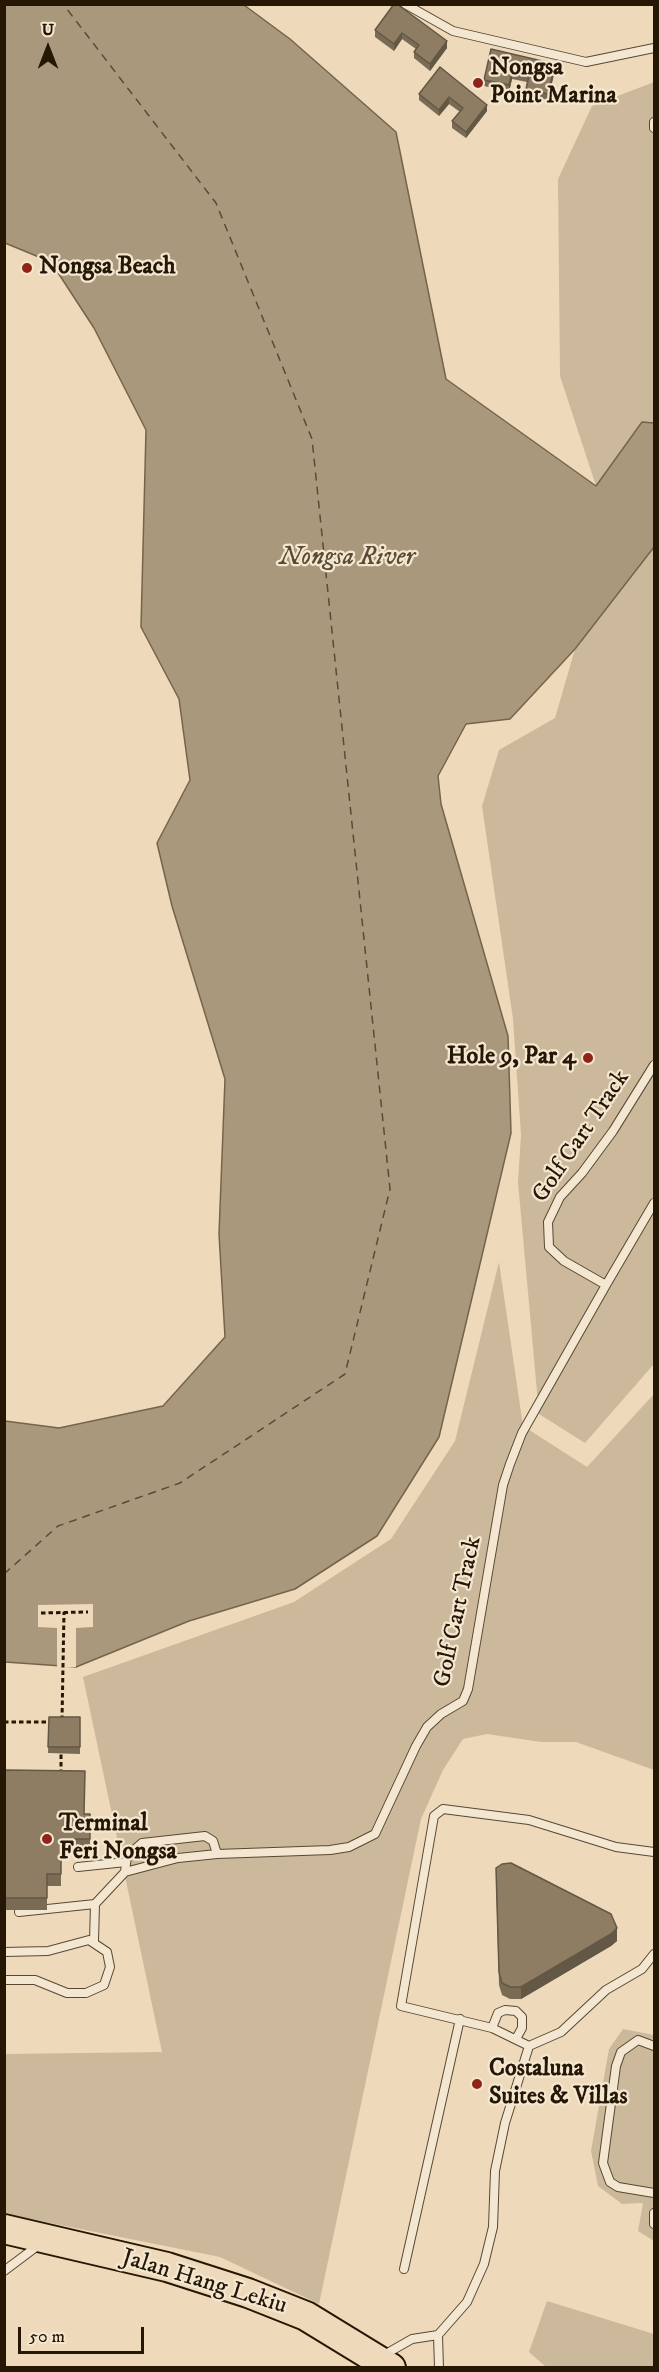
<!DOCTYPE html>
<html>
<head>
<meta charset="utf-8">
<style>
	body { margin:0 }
	#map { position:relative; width:659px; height:2372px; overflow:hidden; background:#eedaba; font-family:"IM FELL DW Pica",serif }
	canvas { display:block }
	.frame { position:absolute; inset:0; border:6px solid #261704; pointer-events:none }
	.north { position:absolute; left:18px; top:18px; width:60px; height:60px; -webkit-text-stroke:4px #f4e7d2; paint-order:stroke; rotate:0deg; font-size:16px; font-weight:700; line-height:24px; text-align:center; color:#261704 }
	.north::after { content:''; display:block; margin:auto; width:21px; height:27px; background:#261704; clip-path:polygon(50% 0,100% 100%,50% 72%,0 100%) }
	.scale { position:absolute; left:18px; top:2327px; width:126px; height:27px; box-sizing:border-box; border:3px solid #261704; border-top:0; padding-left:8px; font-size:18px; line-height:21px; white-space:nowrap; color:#261704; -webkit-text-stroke:4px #f4e7d2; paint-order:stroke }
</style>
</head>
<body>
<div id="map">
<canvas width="659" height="2372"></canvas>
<div class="frame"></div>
<div class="north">U</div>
<div class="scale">50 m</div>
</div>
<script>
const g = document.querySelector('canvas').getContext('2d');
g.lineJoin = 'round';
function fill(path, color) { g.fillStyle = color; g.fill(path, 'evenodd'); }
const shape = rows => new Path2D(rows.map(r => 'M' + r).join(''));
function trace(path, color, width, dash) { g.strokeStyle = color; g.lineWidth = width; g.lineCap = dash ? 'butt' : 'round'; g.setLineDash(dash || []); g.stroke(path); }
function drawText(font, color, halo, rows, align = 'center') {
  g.font = font + ' "IM FELL DW Pica",serif'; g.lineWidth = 4.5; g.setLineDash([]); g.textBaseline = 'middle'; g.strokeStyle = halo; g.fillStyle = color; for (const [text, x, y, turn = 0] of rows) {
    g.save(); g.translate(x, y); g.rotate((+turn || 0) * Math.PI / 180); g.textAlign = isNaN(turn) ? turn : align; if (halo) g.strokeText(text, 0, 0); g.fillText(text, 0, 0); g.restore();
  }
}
fill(shape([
	[654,82,654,423,642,423,596,486,560,376,558,179,592,106],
	[654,547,654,1364,585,1443,539,1414,518,1182,521,1135,513,1019,482,806,499,750,555,718,575,649],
	[499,1262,523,1426,587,1467,654,1394,654,1770,576,1742,541,1742,487,1734,463,1739,443,1770,421,1819,319,2304,220,2257,5,2214,4,2054,162,2052,83,1677,294,1602,391,1539,455,1441],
	[623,2029,654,2035,654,2241,638,2231,643,2203,622,2204,598,2186,591,2151,609,2049],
	[547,2301,654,2334,654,2367,546,2367,529,2352]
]), '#ccb99b');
const water = shape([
	[5,5,244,5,290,39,396,132,446,379,596,486,642,422,654,423,654,547,575,649,510,719,466,724,438,776,441,804,508,1036,511,1133,439,1437,377,1536,295,1589,189,1621,76,1667,5,1662,5,1421,59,1428,163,1406,225,1337,219,1234,225,1079,172,906,157,843,190,780,179,699,141,627,146,430,94,328,51,262,5,243,5,5]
]);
fill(water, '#aa987c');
trace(water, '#75644c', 1.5);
fill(shape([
	[93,1604,93,1627,76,1628,76,1667,57,1668,57,1628,38,1627,38,1605]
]), '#eedaba');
trace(shape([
	[4,1574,58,1526,180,1483,345,1374,390,1189,312,439,216,203,63,4]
]), '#5b4b34', 1.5, [8, 6]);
const lane = shape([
	[405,4,453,31,586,62,654,48],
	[654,122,654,128],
	[654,1065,613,1131,582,1173,560,1197,548,1222,549,1247,564,1261,606,1285,654,1203],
	[78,1867,126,1862],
	[125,1872,127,1856,142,1843,205,1836,213,1841,217,1854],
	[19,1912,95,1904],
	[94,1941,95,1904,125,1872,178,1858,217,1854,330,1850,349,1847,375,1834,416,1746,427,1727,441,1714,463,1701,468,1689,503,1485,510,1464,522,1433,606,1285],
	[4,1952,48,1951,89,1940,107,1952,110,1967,104,1985,86,1993,67,1993,35,1980,4,1980],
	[492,2028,498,2013,505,2010,516,2011,522,2017,522,2028,517,2037],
	[529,2046,492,2028,401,2006,434,1816,443,1809,529,1820,616,1847,654,1852],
	[654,2046,638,2040,621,2052,616,2066,603,2163,610,2182,618,2187,654,2193],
	[654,2213,654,2224],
	[404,2269,460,2019],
	[4,2271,40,2244],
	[438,2335,439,2368],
	[384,2355,412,2339,438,2335,467,2302,484,2264,493,2227,495,2171,505,2123,529,2046,561,2032,606,1990,642,1969,654,1954]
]);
const highway = shape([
	[4,2229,167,2267,248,2293,306,2316,391,2368]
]);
trace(lane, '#584832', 10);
trace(highway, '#261704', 32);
trace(shape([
	[41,1613,88,1612],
	[62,1720,64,1612],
	[4,1722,51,1722],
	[61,1774,61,1752]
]), '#261704', 3, [4.5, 3]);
trace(lane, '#f4e7d2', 8);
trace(highway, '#eedaba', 28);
fill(shape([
	[394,4,447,48,430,71,414,58,414,52,416,49,402,39,394,51,375,37,375,30],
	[491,49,555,70,548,100,526,95,526,89,527,82,512,79,509,92,484,86,484,80],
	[440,67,487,111,466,138,452,128,452,121,460,112,449,104,439,116,419,100,419,94],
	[49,1717,80,1717,80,1754,48,1753],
	[4,1770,84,1814,90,1814,90,1852,61,1852,61,1886,47,1886,47,1910,4,1910],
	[496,1880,617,1941,611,1946,521,1999,510,1999,502,1995,499,1985]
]), '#7a6b55');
fill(shape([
	[402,33,402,39,394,51,394,44],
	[447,41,447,48,430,71,430,64],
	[555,64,555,70,548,100,548,94],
	[512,72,512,79,509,92,509,85],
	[449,97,449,104,439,116,439,110],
	[487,105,487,111,466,138,466,132],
	[617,1928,617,1941,611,1946,521,1999,521,1987]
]), '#635745');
const building = shape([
	[394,4,397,4,447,41,430,64,414,52,419,45,402,33,394,44,375,30,394,4],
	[491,49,555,64,548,94,526,89,529,76,512,72,509,85,484,80,491,49],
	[440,67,487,105,466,132,452,121,463,108,449,97,439,110,419,94,440,67],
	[49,1717,80,1717,80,1747,48,1747,49,1717],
	[4,1770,85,1771,84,1814,90,1814,90,1839,61,1839,61,1874,47,1874,47,1898,4,1898,4,1770],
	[511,1863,611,1914,617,1928,611,1934,521,1987,510,1987,502,1983,499,1972,496,1868,502,1864,511,1863]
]);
fill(building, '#8e7c63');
trace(building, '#635745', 1.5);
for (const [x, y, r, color] of [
	[478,83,6,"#8f2418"],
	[27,268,6,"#8f2418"],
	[588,1058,6,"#8f2418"],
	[47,1839,6,"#8f2418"],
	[477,2084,6,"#8f2418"]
]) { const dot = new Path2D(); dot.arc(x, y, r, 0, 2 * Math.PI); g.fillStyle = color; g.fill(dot); trace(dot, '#f4e7d2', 2); }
drawText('bold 24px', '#261704', '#f4e7d2', [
	["Nongsa",490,69],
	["Point Marina",490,97],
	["Nongsa Beach",39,268],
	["Hole 9, Par 4",576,1058,"right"],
	["Terminal",59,1825],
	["Feri Nongsa",59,1853],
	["Costaluna",489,2070],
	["Suites & Villas",489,2098]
], 'left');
drawText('24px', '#261704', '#f4e7d2', [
	["Golf Cart Track",582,1137,-56],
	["Golf Cart Track",459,1612,-78],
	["Jalan Hang Lekiu",204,2283,17]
]);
drawText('italic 26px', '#5b4b34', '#f4e7d2', [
	["Nongsa River",347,559]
]);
</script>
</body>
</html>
